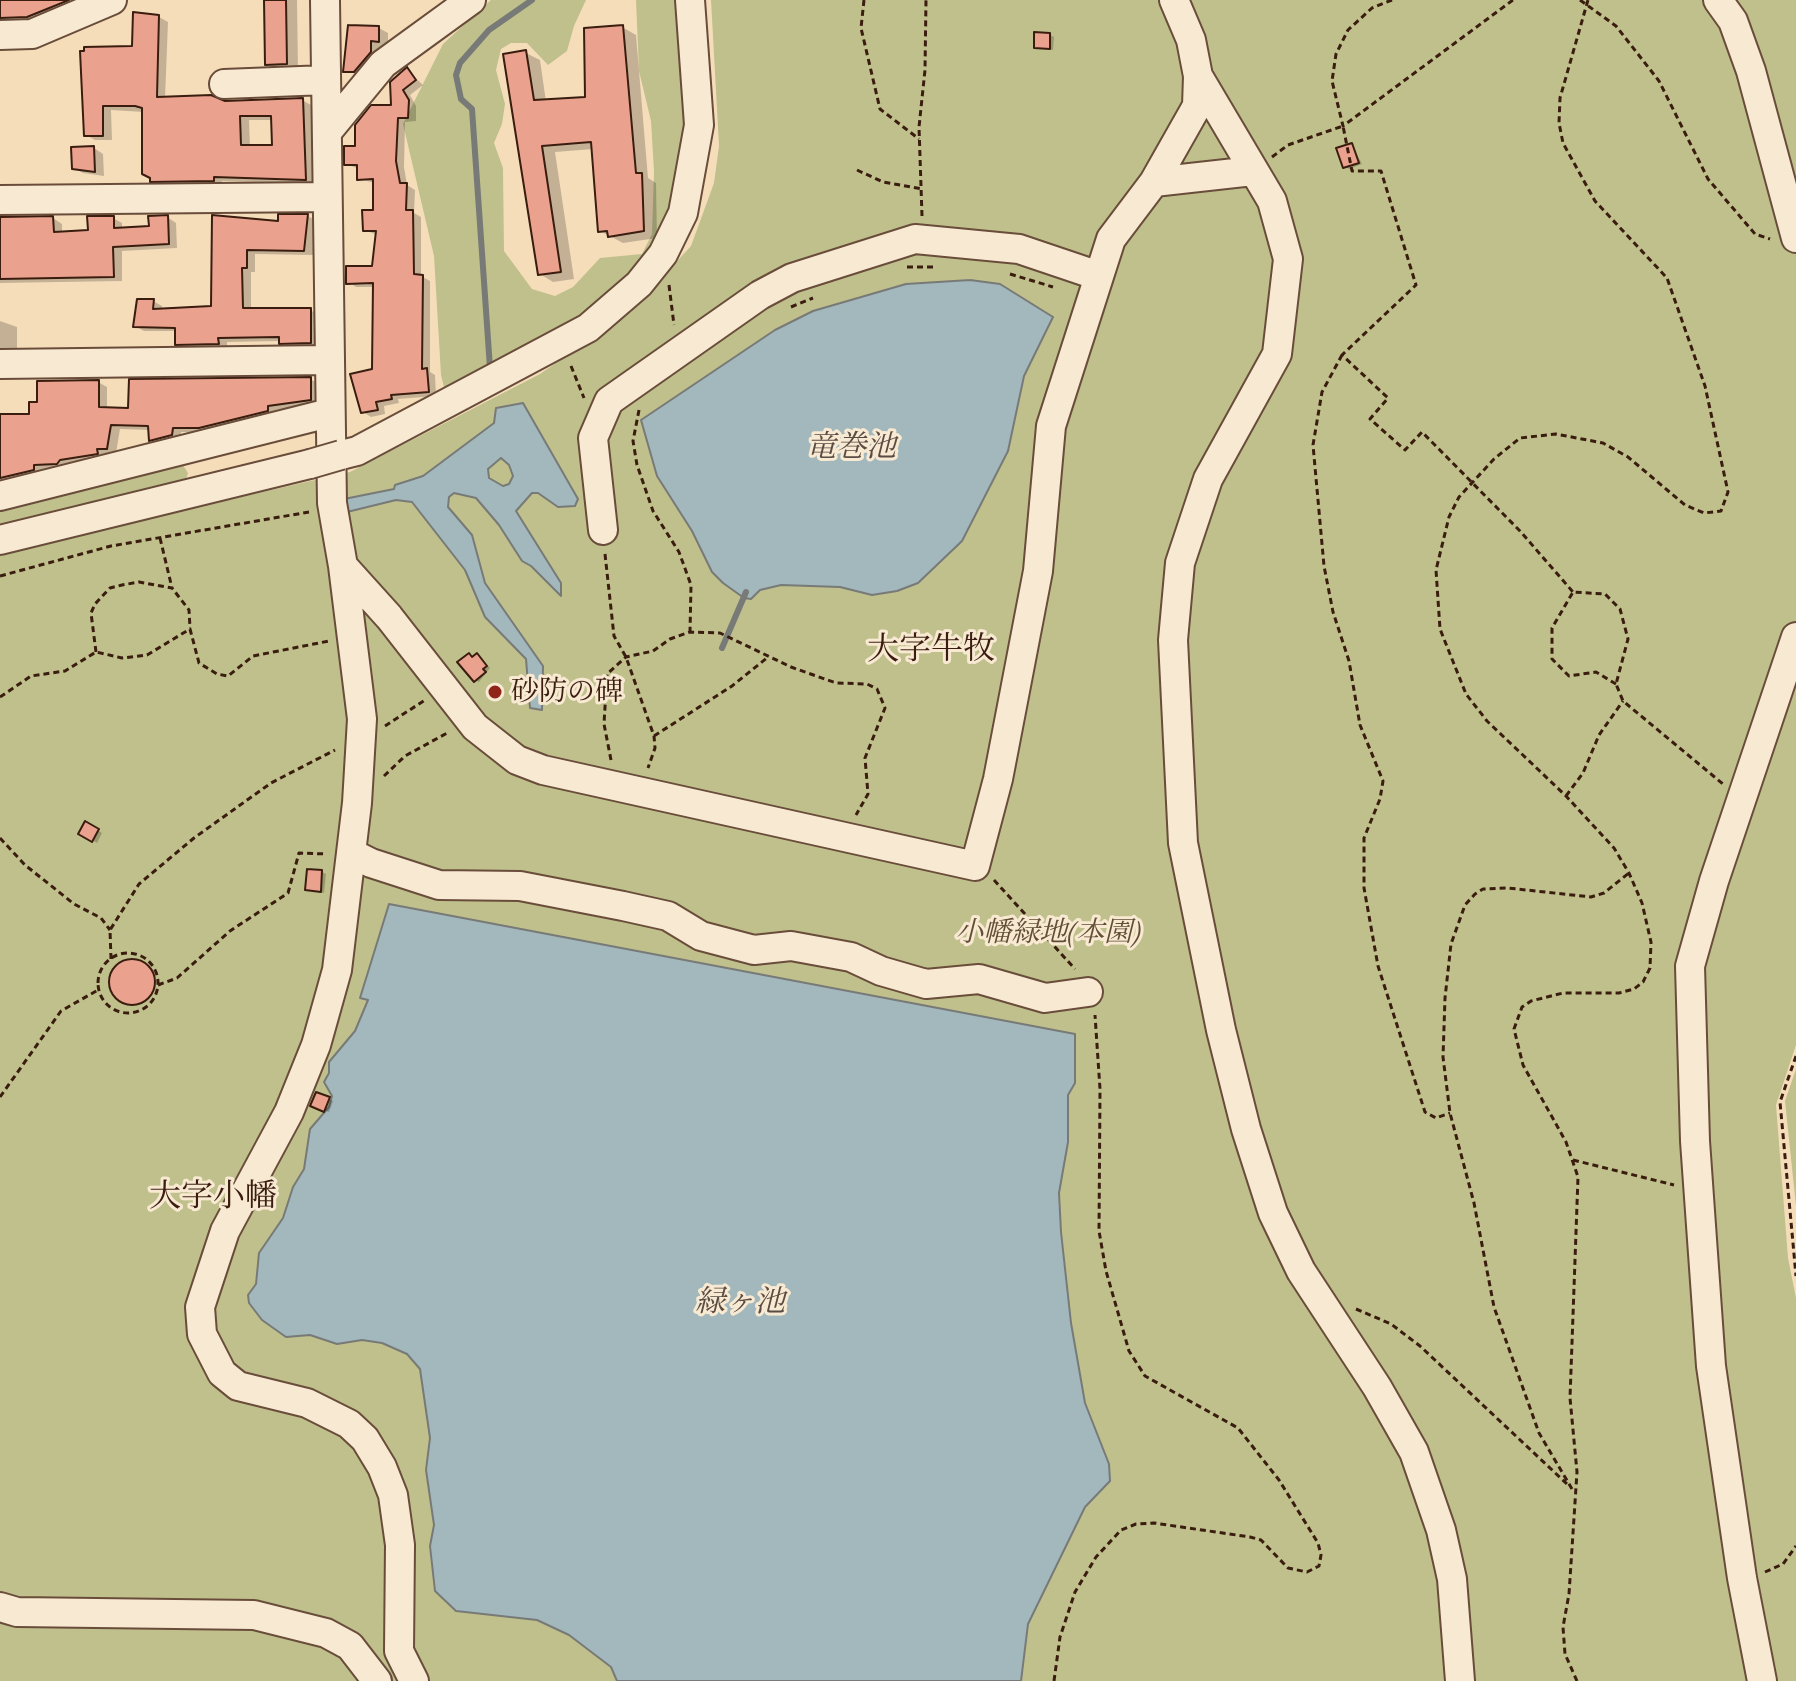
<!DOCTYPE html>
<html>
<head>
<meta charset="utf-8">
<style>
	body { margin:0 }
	canvas { display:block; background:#f5ddba }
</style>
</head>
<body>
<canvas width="1796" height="1681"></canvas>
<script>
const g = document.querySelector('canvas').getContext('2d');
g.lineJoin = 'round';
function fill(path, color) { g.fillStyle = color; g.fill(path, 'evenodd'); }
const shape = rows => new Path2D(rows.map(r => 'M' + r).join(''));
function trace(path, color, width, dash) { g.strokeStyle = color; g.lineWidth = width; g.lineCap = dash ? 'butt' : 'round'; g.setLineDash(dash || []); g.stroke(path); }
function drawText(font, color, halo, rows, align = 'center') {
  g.font = font + ' "EB Garamond","Noto Serif JP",serif'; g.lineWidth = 6; g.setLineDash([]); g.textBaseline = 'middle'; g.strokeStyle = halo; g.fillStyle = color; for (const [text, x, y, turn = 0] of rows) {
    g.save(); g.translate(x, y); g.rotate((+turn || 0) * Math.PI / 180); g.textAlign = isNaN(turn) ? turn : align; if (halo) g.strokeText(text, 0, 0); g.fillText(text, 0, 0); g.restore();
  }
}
fill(shape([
	[491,0,586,0,574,26,567,51,548,65,527,43,511,43,501,49,496,70,505,104,502,124,494,143,503,168,504,251,532,289,555,296,573,287,600,258,642,254,652,234,654,171,651,121,639,71,636,0,677,0,688,129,679,195,643,263,591,311,445,391,441,375,434,256,403,124,443,44],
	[711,0,1796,0,1796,1045,1776,1105,1788,1258,1796,1298,1796,1681,0,1681,0,552,350,472,540,374,633,309,691,246,714,183,719,146],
	[181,462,188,473,185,482,0,527,0,508],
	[1796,1069,1796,1206,1785,1101]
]), '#c0c08d');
const water = shape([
	[970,280,1000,284,1053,317,1024,376,1008,451,962,541,918,583,897,591,872,595,840,587,781,585,760,590,751,599,744,598,723,583,712,572,692,531,657,476,641,420,775,330,813,311,906,284,970,280],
	[523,403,578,499,575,506,558,507,538,493,532,493,516,511,561,583,561,596,531,566,522,561,499,525,476,498,454,493,449,497,448,507,472,535,485,583,543,666,542,710,530,708,526,659,485,617,465,570,412,502,396,500,347,512,344,499,394,489,395,485,423,476,494,423,496,408,523,403],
	[501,458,509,465,513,476,509,484,503,486,489,478,488,469,501,458],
	[389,904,1075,1034,1075,1083,1068,1095,1068,1142,1059,1193,1061,1232,1071,1323,1085,1403,1109,1464,1110,1481,1085,1507,1028,1624,1021,1681,617,1681,611,1667,569,1635,537,1620,456,1611,435,1591,430,1546,434,1525,426,1470,430,1438,420,1369,407,1354,382,1343,362,1340,337,1344,310,1335,286,1337,262,1320,249,1303,248,1295,256,1284,259,1253,283,1218,293,1187,304,1169,310,1129,329,1107,332,1096,324,1082,329,1073,329,1062,355,1031,368,1000,360,998,389,904]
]);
fill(water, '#a2b8bc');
trace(water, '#787a77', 2);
fill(shape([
	[0,0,50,0,54,14,0,27],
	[266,0,297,0,298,70,278,71,267,64],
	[159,17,168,22,165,99,224,103,302,100,311,105,315,184,222,181,222,185,161,186,152,180,144,112,111,110,112,140,95,140,86,135,134,48],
	[249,120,273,120,274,147,250,147],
	[622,27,636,35,648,178,656,183,657,238,623,243,600,231,594,149,555,152,574,279,553,282,540,274,526,53,540,60,546,102,587,99],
	[379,28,388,33,388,46,380,46,380,58,364,76,345,71],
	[1050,35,1054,37,1053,50,1036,47],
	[407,70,423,85,410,95,416,106,416,121,405,122,404,167,407,185,415,190,414,213,421,217,421,276,430,281,430,372,435,375,436,396,398,399,399,403,384,406,385,414,371,417,363,412,374,371,375,287,356,287,348,282,374,268,377,235,365,230,375,212,375,183,359,179,359,169,346,164,393,107],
	[1352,145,1362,164,1349,169,1345,166],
	[94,148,103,154,104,176,83,173,74,168],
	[308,216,316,221,313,255,255,254,255,272,251,272,251,310,310,310,319,315,319,345,290,348,281,341,227,342,227,348,186,349,177,344,177,331,144,331,135,326,135,312,153,301,162,306,162,310,213,308,214,217,280,223],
	[167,217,176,223,177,248,122,251,122,281,0,283,0,219,53,218,62,224,62,234,90,232,113,218,122,223,122,229,151,228],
	[0,321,17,327,17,351,0,356],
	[310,379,319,384,319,404,276,410,276,415,209,432,181,432,181,439,159,445,151,440,150,430,120,429,116,453,106,453,106,458,69,464,66,468,43,469,43,474,0,482,0,416,31,416,98,382,107,387,107,410,130,411],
	[469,655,481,658,490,668,479,682,475,680],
	[86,824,102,833,97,843,80,833],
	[322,872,326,874,324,893,307,889],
	'113 984a21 21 0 1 1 42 0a21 21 0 1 1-42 0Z',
	[329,1099,333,1101,329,1112,316,1108]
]), '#0003');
trace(shape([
	[490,368,472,109,461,99,456,75,460,63,489,30,532,0],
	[722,648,746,592]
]), '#787a77', 6);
const building = shape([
	[0,0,69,0,27,17,0,18,0,0],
	[264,0,286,0,287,64,265,65,264,0],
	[133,12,159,15,157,97,211,95,225,101,303,98,306,180,214,177,214,181,150,182,150,178,142,174,142,108,135,106,103,106,103,136,84,136,80,51,84,51,84,47,132,46,133,12],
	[240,116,271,116,272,145,241,145,240,116],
	[348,25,379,26,379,42,371,41,371,52,354,72,343,72,348,25],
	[623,25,636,173,642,173,644,231,608,237,607,231,598,232,591,142,542,146,561,272,538,275,503,54,526,50,534,100,585,97,584,28,623,25],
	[1034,32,1050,33,1050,49,1034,48,1034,32],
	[407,67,416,80,403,90,409,100,408,118,398,118,396,161,400,183,407,183,406,210,413,210,414,274,423,275,422,369,427,368,429,392,391,395,392,399,376,402,378,410,361,413,350,374,372,369,373,283,346,284,346,266,372,266,376,231,363,231,362,210,373,210,373,179,357,180,357,165,344,165,344,146,355,146,355,125,371,105,391,105,390,82,407,67],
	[1352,143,1359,163,1343,168,1336,148,1352,143],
	[94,146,95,172,72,169,71,147,94,146],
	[278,214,308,214,304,251,247,250,247,268,242,268,243,308,311,308,311,343,279,344,279,337,218,338,219,344,175,345,175,328,133,327,137,299,154,299,153,309,211,306,212,215,278,221,278,214],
	[168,215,169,244,113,247,114,277,0,279,0,217,53,216,54,232,88,230,87,216,114,216,114,228,149,226,148,216,168,215],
	[311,377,311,400,268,406,268,411,199,428,173,428,172,435,149,441,148,426,111,425,107,449,97,449,98,454,60,460,57,464,34,465,34,470,0,478,0,414,29,414,29,402,37,402,37,381,99,380,99,407,128,408,129,379,311,377],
	[469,653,472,657,477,653,487,666,483,669,486,672,474,682,457,662,469,653],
	[85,821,99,829,92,842,78,834,85,821],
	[307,869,322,870,321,892,305,890,307,869],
	'109 982a23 23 0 1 1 46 0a23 23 0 1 1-46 0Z',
	[316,1092,330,1097,324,1112,310,1106,316,1092]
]);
fill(building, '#eaa28f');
trace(building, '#3a1d0f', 2);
const minor = shape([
	[325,0,332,503,343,566,362,719,357,803,337,970,316,1045,289,1112,225,1231,200,1307,202,1334,222,1373,238,1386,307,1403,349,1424,365,1439,382,1467,393,1495,400,1545,399,1651,414,1681],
	[1718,0,1733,21,1751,71,1796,238],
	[0,35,32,34,112,0],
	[1198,76,1272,201,1288,259,1277,354,1208,479,1180,563,1173,640,1183,843,1221,1030,1246,1129,1273,1213,1301,1271,1377,1387,1414,1452,1441,1530,1452,1579,1460,1681],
	[224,84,326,80],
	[327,132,383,64,471,0],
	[1154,182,1253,171],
	[0,200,326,197],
	[0,364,327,360],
	[341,455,357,451,588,328,639,284,663,254,683,213,699,125,690,0],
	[0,496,329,413],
	[603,530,593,438,609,401,760,295,792,278,915,239,1019,249,1099,276],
	[0,540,310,464],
	[343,566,389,617,475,727,517,760,543,770,975,866,998,779,1038,571,1051,426,1111,239,1154,182,1197,106,1198,76,1191,40,1174,0],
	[351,853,371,863,439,885,520,886,623,906,668,916,701,936,754,950,791,946,851,957,881,971,926,984,979,979,1045,998,1088,992],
	[0,1607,17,1612,254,1615,326,1633,350,1646,377,1681],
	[1762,1681,1742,1578,1711,1366,1695,1141,1690,966,1714,881,1796,637]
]);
trace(minor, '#694d3a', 32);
trace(shape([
	[864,0,861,28,880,109,919,139],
	[1392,0,1372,8,1348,30,1336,54,1332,81,1343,126,1513,0],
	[1580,0,1616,26,1659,81,1708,179,1755,234,1770,239],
	[1272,157,1288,145,1343,126,1352,171,1381,171,1416,285,1342,355,1388,398,1370,419,1405,450,1422,432,1520,531,1573,592],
	[857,170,883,182,922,189],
	[922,216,919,127,925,70,926,0],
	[907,267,936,267],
	[1010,274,1053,287],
	[669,285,674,325],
	[791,307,813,298],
	[1342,355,1322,392,1313,445,1324,566,1333,612,1349,661,1360,725,1383,781,1380,799,1364,838,1364,888,1378,966,1425,1112,1436,1118,1450,1113],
	[571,366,584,398],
	[639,410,633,441,637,465,653,511,679,552,691,585,690,632],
	[160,538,172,588],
	[605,554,614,636,626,657,654,736,655,748,648,768],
	[0,576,111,546,309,512],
	[96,652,91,613,95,604,110,588,122,585,139,582,172,588,189,610,190,628],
	[1616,684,1596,672,1569,676,1552,659,1552,628,1573,592,1605,594,1620,609,1628,639,1616,684,1623,701,1723,784],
	[0,697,31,676,65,671,96,652,122,658,147,655,190,629,199,663,217,674,228,676,253,656,329,641],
	[385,726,425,700],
	[654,736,732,686,768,657],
	[611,760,604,724,607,674,626,657,653,651,670,639,690,632,720,633,791,667,836,683,867,684,877,689,885,708,865,758,868,794,856,815],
	[384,776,405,756,449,732],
	[1566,796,1583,773,1599,735,1623,701],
	[0,838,25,865,74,904,101,918,110,930],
	[994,880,1075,969],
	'98 983a30 30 0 1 1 60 0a30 30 0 1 1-60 0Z',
	[111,959,110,930,139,884,194,838,271,783,335,750],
	[158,985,177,978,230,931,288,893,299,853,327,854],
	[1796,1056,1780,1102,1796,1276],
	[0,1097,61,1011,98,990],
	[1573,1160,1674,1185],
	[1356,1309,1391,1324,1420,1346,1567,1484],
	[1572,1489,1539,1433,1494,1307,1474,1203,1450,1113,1443,1057,1445,998,1451,944,1465,905,1475,894,1483,889,1508,888,1591,897,1604,893,1629,873],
	[1765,1572,1783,1564,1796,1546],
	[1054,1681,1060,1637,1075,1592,1096,1557,1121,1530,1136,1524,1154,1523,1250,1537,1261,1540,1288,1568,1307,1572,1319,1566,1321,1555,1318,1543,1279,1480,1238,1428,1145,1376,1129,1351,1106,1271,1099,1231,1100,1089,1095,1015],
	[1577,1681,1565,1654,1563,1627,1569,1594,1577,1472,1570,1398,1578,1177,1566,1142,1523,1065,1514,1029,1522,1007,1531,1001,1563,993,1619,993,1634,989,1643,982,1650,968,1651,942,1642,903,1629,873,1614,848,1566,796,1487,721,1466,694,1440,629,1436,570,1449,517,1459,497,1494,459,1520,438,1556,434,1603,443,1628,457,1685,505,1704,513,1721,511,1728,492,1705,386,1667,278,1595,201,1563,143,1559,123,1560,98,1588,0]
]), '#3a1d0f', 3, [6, 4]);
trace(minor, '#f8e9d2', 28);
const minorBridge = shape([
	[310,464,341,455]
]);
trace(minorBridge, '#694d3a', 32, []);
trace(minorBridge, '#f8e9d2', 28);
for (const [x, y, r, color] of [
	[495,692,8,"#8f2418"]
]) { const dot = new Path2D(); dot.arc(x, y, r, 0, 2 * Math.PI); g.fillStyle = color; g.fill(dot); trace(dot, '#f8e9d2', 3); }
drawText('28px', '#3a1d0f', '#f8e9d2', [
	["砂防の碑",511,692]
], 'left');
drawText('italic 28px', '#624e35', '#f8e9d2', [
	["小幡緑地(本園)",1048,933]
]);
drawText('italic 30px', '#594c43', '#f8e9d2', [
	["竜巻池",851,448],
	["緑ヶ池",740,1303]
]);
drawText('32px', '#3a1d0f', '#f8e9d2', [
	["大字牛牧",931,650],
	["大字小幡",213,1197]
]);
</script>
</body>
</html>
